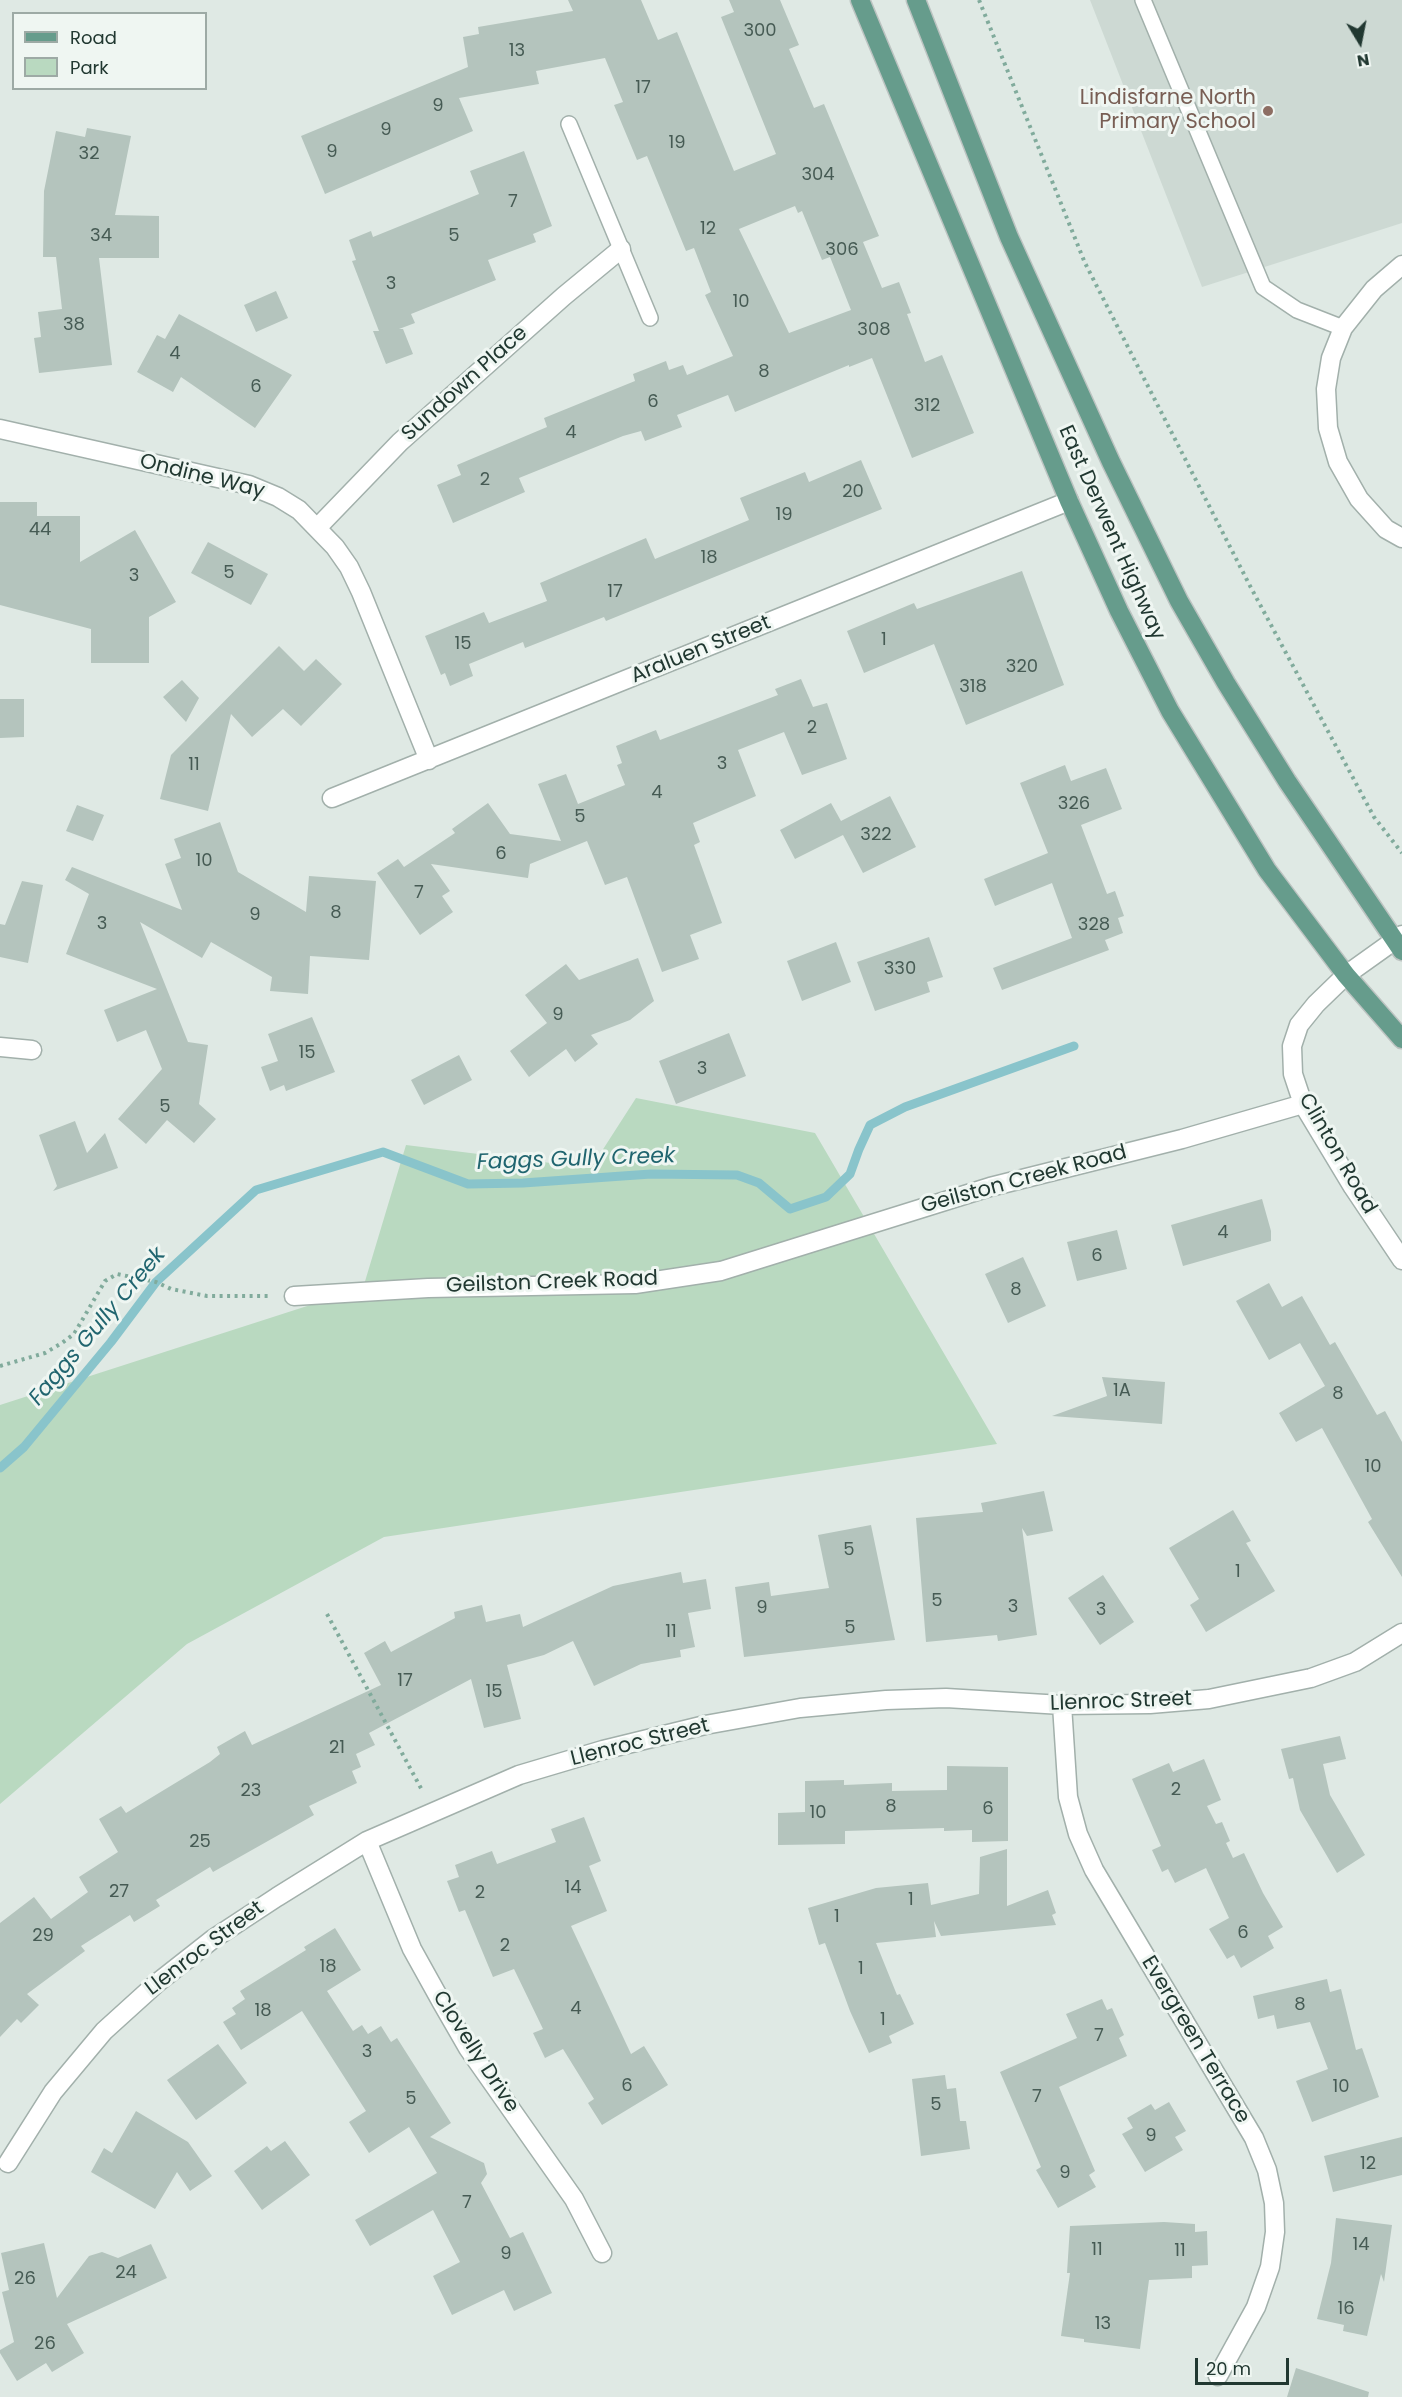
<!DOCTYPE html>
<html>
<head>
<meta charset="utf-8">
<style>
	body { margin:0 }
	#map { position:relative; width:1402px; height:2397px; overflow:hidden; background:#dfe9e4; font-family:Poppins,sans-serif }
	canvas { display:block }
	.legend { position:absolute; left:12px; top:12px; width:195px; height:78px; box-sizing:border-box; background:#eff6f2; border:2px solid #9daaa5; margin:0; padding:8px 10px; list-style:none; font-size:18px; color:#213831 }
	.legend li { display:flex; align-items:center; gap:12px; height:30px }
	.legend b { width:30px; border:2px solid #9daaa5 }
	.north { position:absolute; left:1330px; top:12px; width:60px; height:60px; -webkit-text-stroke:4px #eff6f2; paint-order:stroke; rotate:170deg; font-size:16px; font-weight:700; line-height:24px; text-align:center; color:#213831 }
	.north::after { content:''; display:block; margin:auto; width:21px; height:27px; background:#213831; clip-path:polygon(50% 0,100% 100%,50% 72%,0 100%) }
	.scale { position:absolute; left:1195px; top:2358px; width:94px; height:27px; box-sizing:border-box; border:3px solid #213831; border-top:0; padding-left:8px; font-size:18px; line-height:21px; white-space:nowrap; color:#213831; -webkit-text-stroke:4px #eff6f2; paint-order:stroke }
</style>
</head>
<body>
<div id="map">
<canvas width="1402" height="2397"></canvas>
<ul class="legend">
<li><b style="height:8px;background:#669c8c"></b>Road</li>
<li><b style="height:16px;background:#b9d9c0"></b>Park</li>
</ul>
<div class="north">N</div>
<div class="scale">20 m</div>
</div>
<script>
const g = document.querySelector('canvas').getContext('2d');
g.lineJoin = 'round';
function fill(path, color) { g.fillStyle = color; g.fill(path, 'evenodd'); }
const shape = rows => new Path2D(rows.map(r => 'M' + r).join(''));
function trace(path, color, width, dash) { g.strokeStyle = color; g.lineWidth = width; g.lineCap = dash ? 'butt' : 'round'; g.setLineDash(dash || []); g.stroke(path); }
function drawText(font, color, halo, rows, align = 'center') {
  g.font = font + ' Poppins,sans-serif'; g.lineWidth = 6; g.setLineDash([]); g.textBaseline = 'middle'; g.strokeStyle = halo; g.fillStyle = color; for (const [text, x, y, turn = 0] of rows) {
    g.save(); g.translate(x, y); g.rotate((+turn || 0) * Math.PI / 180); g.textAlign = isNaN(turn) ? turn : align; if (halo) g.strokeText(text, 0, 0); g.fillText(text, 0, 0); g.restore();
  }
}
fill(shape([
	[1090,0,1402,0,1402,223,1202,287]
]), '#cdd9d3');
fill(shape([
	[636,1098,815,1133,997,1444,384,1537,187,1644,0,1804,0,1405,363,1288,406,1145,591,1168]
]), '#b9d9c0');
trace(shape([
	[0,1468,24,1447,111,1342,156,1282,256,1190,383,1152,468,1184,523,1183,651,1174,737,1175,759,1183,790,1209,826,1197,850,1174,859,1149,870,1125,905,1107,1074,1046]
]), '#89c4cb', 9);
fill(shape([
	[568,0,641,0,658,40,677,32,734,171,776,154,721,17,734,12,729,0,780,0,799,45,789,49,814,108,824,104,879,236,863,242,882,288,899,282,911,313,907,314,925,362,942,355,974,433,912,458,872,358,849,367,849,365,735,412,728,395,677,415,682,427,645,441,641,431,623,436,519,478,525,492,453,523,437,485,461,475,457,465,547,427,544,418,635,381,633,374,666,361,669,370,683,365,687,375,733,356,705,295,711,292,694,248,686,251,647,156,637,160,614,105,623,102,605,58,536,71,539,84,459,98,473,131,325,194,301,136,468,67,463,37,479,34,478,27,573,11],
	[795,206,798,213,802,211,822,260,830,257,851,310,789,333,739,229],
	[87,128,131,136,115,215,159,216,159,258,99,258,112,365,39,373,34,338,41,337,38,312,62,309,56,257,43,257,44,191,56,131,85,137],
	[524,151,552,226,533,234,536,242,488,260,496,280,411,314,415,323,399,329,403,329,413,354,386,364,373,331,379,331,352,261,356,260,349,240,371,231,373,237,479,194,470,171],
	[276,291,288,318,256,332,244,305],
	[179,314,292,375,255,428,181,377,173,392,137,372,157,335,165,339],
	[861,460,882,509,606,621,604,617,525,648,523,642,469,664,473,676,450,686,445,673,441,675,425,636,484,612,489,623,547,601,540,583,646,538,655,559,749,520,740,498,805,472,809,482],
	[0,502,37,502,37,516,80,516,80,562,135,530,176,602,149,617,149,663,91,663,91,629,0,605],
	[208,542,268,574,251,605,191,573],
	[1022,571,1064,685,966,725,934,644,864,673,847,631,914,603,917,609],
	[279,646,304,671,316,659,342,684,301,726,283,709,252,737,231,714,208,811,160,799,171,755],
	[801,679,813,707,827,703,847,759,802,775,784,732,738,750,756,796,693,823,700,842,694,845,722,923,690,935,699,959,662,972,627,877,605,885,587,841,530,864,528,878,431,864,450,891,442,896,453,912,420,935,377,873,398,859,404,867,455,833,452,829,488,803,510,834,561,841,538,784,566,774,578,804,625,785,617,765,622,763,616,746,656,730,660,740,778,695,775,689],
	[182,680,199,698,186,722,163,697],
	[0,699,24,699,24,737,0,738],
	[1065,765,1071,781,1106,768,1122,809,1081,825,1107,894,1115,891,1124,916,1118,918,1123,933,1105,940,1109,950,1002,990,993,968,1072,938,1052,883,995,906,984,879,1048,853,1020,783],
	[890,796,916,847,863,873,843,835,795,859,780,830,831,803,841,821],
	[77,805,104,815,93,841,66,831],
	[220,822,238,872,306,912,309,876,376,881,369,960,310,956,308,994,270,991,272,977,211,942,202,958,140,922,188,1042,208,1045,199,1104,216,1119,194,1143,167,1120,146,1144,118,1119,162,1069,146,1030,117,1042,104,1010,157,989,66,954,89,894,65,880,72,867,182,910,165,864,181,858,174,839],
	[22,881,43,885,28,963,0,957,0,924,5,925],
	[929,937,943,977,927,982,930,992,875,1011,857,962],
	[836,942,851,982,802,1001,787,961],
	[638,958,654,1001,630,1020,591,1035,598,1044,575,1062,566,1049,529,1077,510,1051,547,1023,525,995,566,964,579,980],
	[312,1017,335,1072,286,1091,284,1085,270,1091,261,1067,278,1061,268,1034],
	[729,1033,746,1076,676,1104,659,1061],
	[459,1055,472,1080,424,1105,411,1080],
	[75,1121,87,1153,105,1133,118,1168,53,1191,57,1186,39,1135],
	[1262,1199,1271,1231,1271,1241,1183,1266,1171,1225],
	[1117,1230,1127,1269,1077,1281,1067,1242],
	[1023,1257,1046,1306,1008,1323,985,1274],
	[1269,1283,1282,1307,1302,1296,1330,1345,1335,1342,1377,1415,1385,1411,1402,1442,1402,1577,1368,1522,1372,1519,1322,1428,1296,1442,1279,1413,1325,1386,1300,1343,1269,1360,1236,1301],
	[1102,1377,1165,1382,1162,1424,1052,1416,1107,1396],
	[1044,1491,1053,1531,1027,1536,1022,1528,1037,1635,998,1641,997,1635,926,1642,916,1518,983,1512,981,1503],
	[1233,1510,1251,1541,1246,1543,1275,1591,1206,1632,1190,1605,1199,1599,1169,1548],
	[871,1525,895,1640,744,1657,735,1587,769,1582,771,1596,829,1588,818,1535],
	[681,1572,683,1583,706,1579,711,1609,688,1613,695,1647,680,1650,681,1657,641,1664,594,1686,573,1641,544,1655,507,1665,521,1719,484,1728,471,1679,369,1733,375,1745,356,1754,361,1767,352,1771,357,1783,309,1806,314,1815,213,1872,210,1867,156,1900,160,1906,134,1922,130,1915,81,1946,85,1951,27,1994,39,2005,21,2023,17,2019,0,2037,0,1923,34,1897,51,1919,88,1892,79,1877,118,1852,99,1819,121,1806,126,1813,210,1762,220,1754,217,1747,245,1731,252,1745,381,1685,364,1653,385,1641,391,1652,455,1618,454,1612,482,1605,486,1622,520,1614,523,1627,613,1586],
	[1103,1575,1134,1622,1100,1645,1068,1598],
	[1340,1736,1346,1759,1323,1764,1330,1795,1365,1855,1337,1873,1300,1810,1293,1778,1289,1779,1281,1749],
	[1204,1759,1221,1800,1207,1806,1216,1824,1222,1822,1230,1841,1226,1843,1233,1858,1244,1853,1263,1893,1283,1927,1268,1936,1274,1948,1241,1968,1234,1955,1227,1959,1209,1929,1229,1918,1206,1868,1175,1883,1168,1869,1162,1872,1152,1850,1161,1846,1132,1779,1169,1763,1173,1772],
	[947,1766,1008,1767,1008,1841,972,1842,972,1830,944,1831,944,1828,845,1831,845,1844,778,1845,778,1813,805,1812,805,1781,844,1780,844,1785,892,1783,892,1791,947,1790],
	[584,1817,601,1861,589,1866,607,1911,571,1926,631,2054,644,2046,668,2085,602,2125,588,2103,594,2099,563,2049,545,2058,533,2033,543,2029,514,1969,493,1977,465,1910,459,1912,447,1881,459,1877,455,1865,492,1851,497,1864,556,1842,551,1829],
	[1007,1849,1007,1906,1048,1890,1056,1913,1052,1915,1056,1925,941,1936,934,1921,936,1937,876,1943,897,1995,900,1994,914,2024,889,2036,892,2043,869,2053,850,2011,825,1943,819,1945,808,1908,876,1888,928,1883,931,1905,979,1894,980,1857],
	[335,1928,361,1970,327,1991,353,2031,362,2025,368,2034,381,2026,391,2042,397,2038,451,2123,430,2137,484,2163,487,2174,481,2183,510,2238,523,2232,552,2293,514,2311,504,2290,452,2315,433,2276,460,2262,433,2210,370,2246,355,2220,437,2173,409,2127,369,2153,349,2122,366,2111,302,2011,241,2050,223,2022,236,2014,232,2008,245,1999,240,1991,306,1950,304,1947],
	[1327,1979,1330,1992,1341,1989,1356,2050,1362,2048,1379,2097,1312,2122,1296,2081,1328,2069,1310,2022,1277,2029,1274,2015,1258,2019,1253,1996],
	[1102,1999,1107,2010,1112,2008,1124,2035,1119,2038,1127,2056,1059,2087,1095,2171,1089,2175,1096,2187,1058,2208,1036,2170,1041,2167,1000,2072,1077,2038,1066,2014],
	[218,2044,247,2083,196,2120,167,2080],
	[945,2075,947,2089,956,2088,960,2121,966,2121,970,2149,921,2156,912,2079],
	[1169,2102,1186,2131,1175,2137,1183,2150,1145,2172,1122,2134,1133,2128,1127,2118,1151,2104,1155,2110],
	[136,2111,188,2142,212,2176,190,2191,177,2172,155,2209,91,2172,104,2148,112,2153],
	[1402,2137,1402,2175,1333,2192,1324,2156],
	[285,2141,310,2175,262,2210,234,2171,267,2146,271,2151],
	[1336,2218,1392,2225,1384,2282,1381,2274,1367,2336,1343,2331,1344,2325,1317,2319,1331,2263],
	[1164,2222,1195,2224,1195,2232,1207,2231,1208,2265,1192,2266,1192,2278,1149,2280,1140,2349,1084,2342,1084,2339,1061,2336,1070,2273,1067,2273,1070,2226],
	[44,2243,57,2298,89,2256,102,2252,118,2258,151,2244,167,2278,67,2324,84,2353,52,2372,46,2363,17,2381,0,2353,0,2350,14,2342,2,2292,9,2290,1,2253],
	[1296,2368,1369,2392,1368,2397,1287,2397]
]), '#b4c4bd');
const lane = shape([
	[1143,0,1263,287,1297,310,1343,328],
	[569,124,650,318]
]);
const street = shape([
	[1402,265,1374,289,1343,328,1331,358,1326,389,1328,428,1338,462,1359,499,1386,529,1402,538],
	[0,429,249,485,278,497,299,510,335,547,349,567,361,592,429,760],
	[317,528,400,442,564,296,621,249],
	[332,798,1069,501],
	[1402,935,1346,975,1316,1004,1299,1025,1292,1046,1293,1074,1303,1104,1353,1187,1402,1260],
	[0,1047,32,1050],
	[294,1296,428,1288,635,1284,721,1271,990,1187,1182,1139,1303,1104],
	[1062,1705,1068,1797,1078,1834,1094,1870,1254,2138,1267,2170,1274,2203,1275,2232,1270,2267,1256,2307,1218,2376],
	[367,1841,412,1949,442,2003,468,2048,574,2199,602,2253],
	[8,2163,53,2092,104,2031,157,1983,213,1939,277,1897,367,1841,519,1775,603,1750,705,1725,800,1708,886,1700,946,1698,1062,1705,1150,1704,1209,1699,1311,1678,1355,1662,1402,1633]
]);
const primary = shape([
	[860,0,1069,501,1119,611,1170,711,1267,870,1346,975,1402,1039],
	[916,0,1009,237,1111,462,1179,601,1226,683,1287,781,1402,951]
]);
trace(lane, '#a2b0ab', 18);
trace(street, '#a2b0ab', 21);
trace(primary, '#bcc3c1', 21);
trace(shape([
	[979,0,1085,263,1249,584,1374,817,1402,853],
	[0,1366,45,1353,62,1343,74,1334,105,1281,117,1274,156,1282,171,1289,207,1296,272,1296],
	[327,1614,423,1792]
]), '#81ab9c', 4, [3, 4.5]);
trace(lane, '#fff', 15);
trace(street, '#fff', 18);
trace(primary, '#669c8c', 18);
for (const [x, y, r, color] of [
	[1268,111,6,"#8d6e63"]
]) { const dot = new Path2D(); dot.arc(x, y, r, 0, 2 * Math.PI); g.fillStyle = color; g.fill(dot); trace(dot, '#eff6f2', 2); }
drawText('18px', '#465b54', null, [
	["300",760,31],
	["13",517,51],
	["17",643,88],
	["9",438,106],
	["9",386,130],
	["19",677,143],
	["9",332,152],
	["32",89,154],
	["304",818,175],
	["7",513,202],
	["12",708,229],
	["34",101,236],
	["5",454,236],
	["306",842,250],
	["3",391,284],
	["10",741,302],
	["38",74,325],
	["308",874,330],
	["4",175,354],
	["8",764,372],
	["6",256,387],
	["6",653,402],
	["312",927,406],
	["4",571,433],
	["2",485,480],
	["20",853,492],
	["19",784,515],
	["44",40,530],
	["18",709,558],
	["5",229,573],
	["3",134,576],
	["17",615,592],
	["1",884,640],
	["15",463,644],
	["320",1022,667],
	["318",973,687],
	["2",812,728],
	["3",722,764],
	["11",194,765],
	["4",657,793],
	["326",1074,804],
	["5",580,817],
	["322",876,835],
	["6",501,854],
	["10",204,861],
	["7",419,893],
	["8",336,913],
	["9",255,915],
	["3",102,924],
	["328",1094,925],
	["330",900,969],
	["9",558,1015],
	["15",307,1053],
	["3",702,1069],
	["5",165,1107],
	["4",1223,1233],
	["6",1097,1256],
	["8",1016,1290],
	["1A",1122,1391],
	["8",1338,1394],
	["10",1373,1467],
	["5",849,1550],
	["1",1238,1572],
	["5",937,1601],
	["3",1013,1607],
	["9",762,1608],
	["3",1101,1610],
	["5",850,1628],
	["11",671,1632],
	["17",405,1681],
	["15",494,1692],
	["21",337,1748],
	["2",1176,1790],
	["23",251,1791],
	["8",891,1807],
	["6",988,1809],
	["10",818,1813],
	["25",200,1842],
	["14",573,1888],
	["27",119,1892],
	["2",480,1893],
	["1",911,1900],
	["1",837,1917],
	["6",1243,1933],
	["29",43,1936],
	["2",505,1946],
	["18",328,1967],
	["1",861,1969],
	["8",1300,2005],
	["4",576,2009],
	["18",263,2011],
	["1",883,2020],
	["7",1099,2036],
	["3",367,2052],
	["6",627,2086],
	["10",1341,2087],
	["7",1037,2097],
	["5",411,2099],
	["5",936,2105],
	["9",1151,2136],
	["12",1368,2164],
	["9",1065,2173],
	["7",467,2203],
	["14",1361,2245],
	["11",1097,2250],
	["11",1180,2251],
	["9",506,2254],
	["24",126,2273],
	["26",25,2279],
	["16",1346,2309],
	["13",1103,2324],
	["26",45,2344]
]);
drawText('21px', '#785e54', '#eff6f2', [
	["Lindisfarne North",1256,99],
	["Primary School",1256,123]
], 'right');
drawText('21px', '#213831', '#eff6f2', [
	["Sundown Place",465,384,-42],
	["Ondine Way",202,477,14],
	["East Derwent Highway",1111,533,66],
	["Araluen Street",701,650,-22],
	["Clinton Road",1337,1154,60],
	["Geilston Creek Road",1024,1180,-15],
	["Geilston Creek Road",552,1283,-2],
	["Llenroc Street",1121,1702,-2],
	["Llenroc Street",640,1743,-14],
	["Llenroc Street",205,1949,-37],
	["Evergreen Terrace",1195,2040,59],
	["Clovelly Drive",475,2052,57]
]);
drawText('italic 22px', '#20656f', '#eff6f2', [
	["Faggs Gully Creek",576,1160,-2],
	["Faggs Gully Creek",98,1327,-50]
]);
</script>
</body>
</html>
